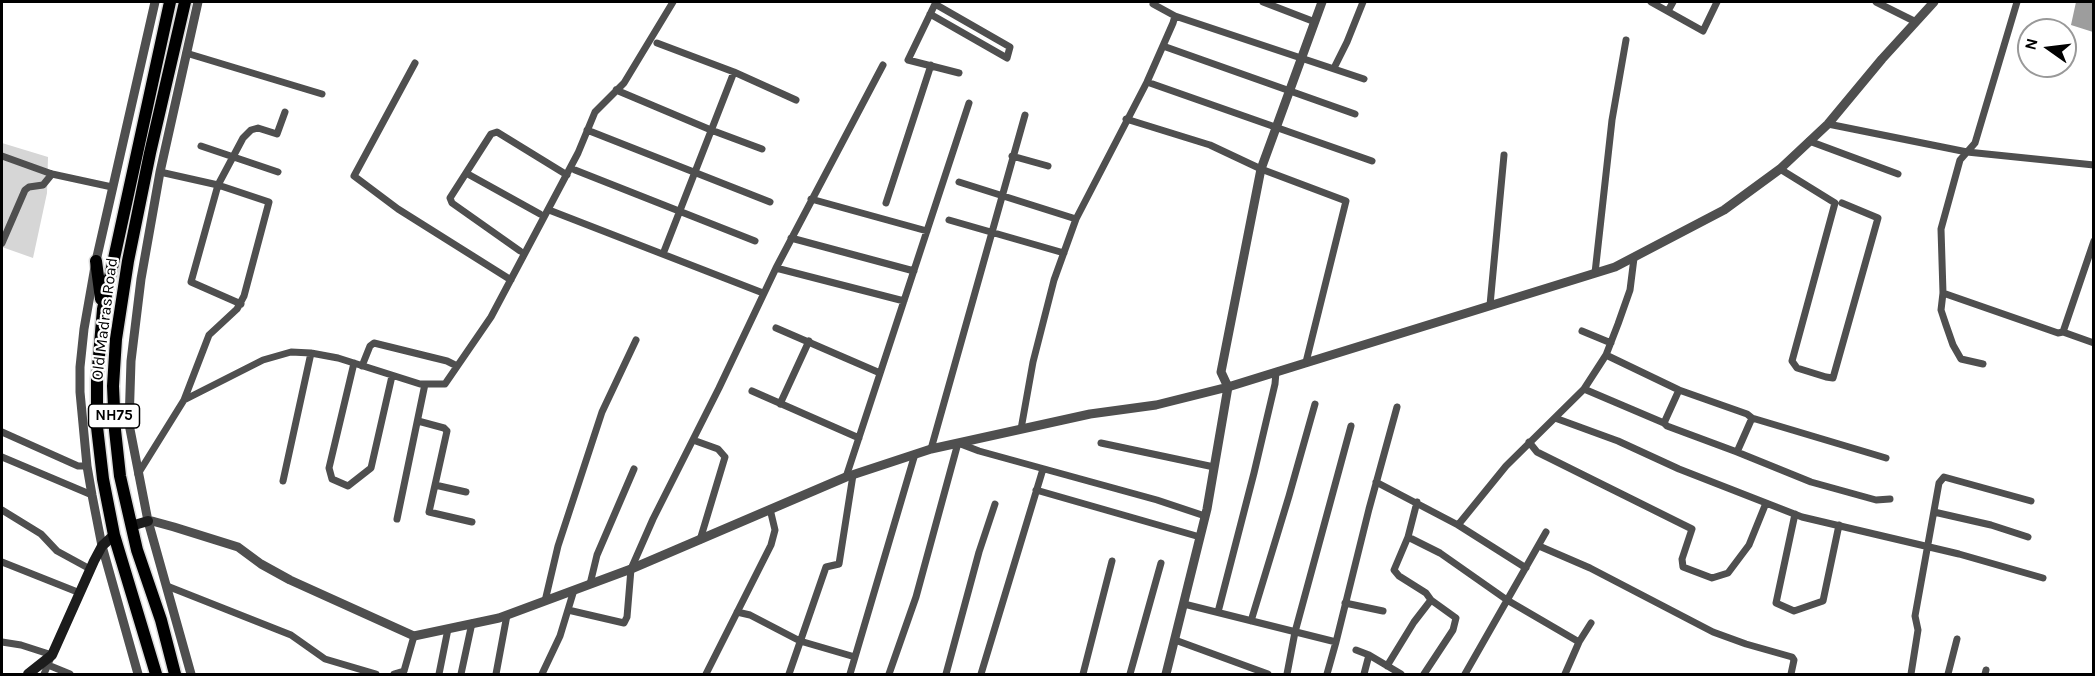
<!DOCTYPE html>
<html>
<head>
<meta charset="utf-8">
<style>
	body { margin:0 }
	#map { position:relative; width:2095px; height:676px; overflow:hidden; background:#fff; font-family:Karla,sans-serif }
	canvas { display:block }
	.frame { position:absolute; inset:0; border:3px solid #000; pointer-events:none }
	.north { position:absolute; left:2017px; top:18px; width:60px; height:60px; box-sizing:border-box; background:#fff; border:2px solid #999; border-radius:50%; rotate:284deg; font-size:16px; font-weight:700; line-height:24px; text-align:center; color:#000 }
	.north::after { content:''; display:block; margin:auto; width:21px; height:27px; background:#000; clip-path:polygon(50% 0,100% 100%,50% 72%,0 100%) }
</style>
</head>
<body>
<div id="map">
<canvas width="2095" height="676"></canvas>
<div class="frame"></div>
<div class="north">N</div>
</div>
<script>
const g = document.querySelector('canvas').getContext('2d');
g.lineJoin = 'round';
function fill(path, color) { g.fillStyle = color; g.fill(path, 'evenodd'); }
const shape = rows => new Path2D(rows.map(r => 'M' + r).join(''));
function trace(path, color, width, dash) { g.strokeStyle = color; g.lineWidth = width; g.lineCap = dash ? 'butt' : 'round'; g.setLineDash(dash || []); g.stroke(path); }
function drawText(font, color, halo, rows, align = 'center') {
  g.font = font + ' Karla,sans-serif'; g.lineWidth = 4.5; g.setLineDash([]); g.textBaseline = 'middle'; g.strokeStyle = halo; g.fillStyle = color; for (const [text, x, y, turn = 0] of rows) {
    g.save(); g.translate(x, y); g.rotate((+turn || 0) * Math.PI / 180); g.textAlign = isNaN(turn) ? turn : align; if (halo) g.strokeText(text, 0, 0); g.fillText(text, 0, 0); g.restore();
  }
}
fill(shape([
	[2,143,48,157,47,193,33,258,2,247]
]), '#d6d6d6');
fill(shape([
	[2076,2,2093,2,2093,32,2071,25]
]), '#9d9d9d');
const trunk = shape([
	[96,261,101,299],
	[156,674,114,535,103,479,97,427,97,379,103,309,170,2],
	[175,674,161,620,137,550,120,476,115,430,113,386,116,339,128,261,150,153,185,2]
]);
trace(trunk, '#dbdbdb', 15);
trace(shape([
	[936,2,908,60,959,73],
	[1263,2,1315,22],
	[1651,2,1703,31,1717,2],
	[1876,2,1916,22],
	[1668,11,1673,2],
	[930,14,1007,58,1010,47,935,4],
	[1175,16,1364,79],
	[657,43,734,72,663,254],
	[1163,46,1355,114],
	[186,53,322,94],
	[415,63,354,176,398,209,511,280],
	[1334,68,1347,42,1363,2],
	[734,72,796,100],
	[1147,82,1372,161],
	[616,90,711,130,762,149],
	[1126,119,1210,145,1261,169,1346,201,1306,362],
	[1828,124,1967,152,2094,165],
	[587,130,770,202],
	[1809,141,1898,174],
	[201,146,278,172],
	[2,156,52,174,112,187],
	[1012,156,1048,166],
	[1780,169,1835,203,1792,361,1797,368,1826,377,1833,378,1878,218,1842,203],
	[575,170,755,241],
	[160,172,218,185,269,202,244,296,237,309,209,335,184,400],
	[466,173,540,214],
	[959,182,1076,219],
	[811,199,927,231],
	[886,203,931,65],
	[549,210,763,293],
	[949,220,1064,253],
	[791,238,914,271],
	[2,243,25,190,29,187,43,185,52,174],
	[520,251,452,203,450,198,491,134,497,132,567,175],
	[776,268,904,301],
	[1595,273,1612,120,1626,40],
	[1943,293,2058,333,2063,332,2094,343],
	[241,304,191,282,218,185,243,138,251,130,258,128,277,134,285,112],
	[1490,305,1504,155],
	[776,328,880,373],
	[1582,331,1611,343],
	[2063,332,2094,241],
	[1606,355,1679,390,1747,414,1752,418,1886,458],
	[354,363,329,468,332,479,348,486,371,468,392,376],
	[1983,364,1961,359,1953,345,1946,325,1941,310,1943,293,1941,229,1960,160,1975,143,2017,2],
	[362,366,370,346,374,343,447,361,457,366],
	[1584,389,1664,423,1667,426,1737,452,1811,482,1876,500,1890,499],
	[752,391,859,438],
	[780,404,809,341],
	[1555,418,1618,441,1679,469,1802,517,1959,554,2043,578],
	[418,421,444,428,447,431,429,512,472,522],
	[1664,423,1679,390],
	[1021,429,1033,362,1054,280,1076,219,1147,82,1173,23,1175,16,1153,4,1154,2],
	[2,432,78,466,87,466],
	[693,440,718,449,725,457,700,540],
	[1529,442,1537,452,1692,529,1682,559,1683,567,1712,578,1728,573,1749,545,1766,503],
	[1101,443,1214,467],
	[931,449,1025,115],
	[1737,452,1752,418],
	[2,457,92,495],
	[138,474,184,400,263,360,291,352,311,353,338,358,420,384,445,384,491,317,578,153,595,112,624,83,673,2],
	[846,477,969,103],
	[283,481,311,353],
	[1376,482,1458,525,1526,568],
	[435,485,466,492],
	[1036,490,1200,537],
	[1417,502,1408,537,1394,570,1399,576,1426,593,1431,600,1456,618,1453,630,1424,674],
	[2,510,41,534,57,551,90,569],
	[1934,512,1991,525,2028,537],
	[1795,514,1776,603,1794,611,1823,601,1839,525],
	[397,519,425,384],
	[1458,525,1506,466,1584,389,1606,355,1618,324,1630,290,1634,258],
	[1408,537,1440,553,1507,600,1579,642,1565,674],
	[1539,546,1590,568,1713,632,1746,644,1792,657,1794,660,1791,674],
	[2,562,80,593],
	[590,584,597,555,634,469],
	[167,586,291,635,325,659,376,674],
	[545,601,558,546,602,412,636,340],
	[1345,603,1383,611],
	[1184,604,1336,642,1327,674],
	[568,610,624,623,627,617,631,569,653,519,719,388,776,268,883,65],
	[737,612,750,615,800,641,855,657],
	[1218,612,1254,473,1275,384,1276,372],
	[1251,621,1289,496,1315,404],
	[1175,640,1268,674],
	[2,642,21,645,52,655,44,674],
	[1336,642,1369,509,1397,407],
	[1579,642,1591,623],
	[1356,650,1369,655],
	[48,665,70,674],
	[1387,666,1414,622,1431,600],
	[394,674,404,671,414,636],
	[439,674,448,629],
	[461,674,472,623],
	[496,674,507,615],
	[542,674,560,636,574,590],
	[706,674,771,545,775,530,770,509],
	[789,674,826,567,839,564,853,475],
	[850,674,915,454],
	[889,674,916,597,958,443,979,451,1157,500,1205,516],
	[946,674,979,552,995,504],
	[981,674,1043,469],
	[1083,674,1112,561],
	[1130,674,1161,563],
	[1287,674,1295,632,1351,426],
	[1364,674,1369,655,1401,674],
	[1465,674,1546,532],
	[1911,674,1918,630,1915,616,1939,483,1944,477,2031,501],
	[1948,674,1957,639],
	[1985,674,1986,670]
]), '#4f4f4f', 7);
trace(shape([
	[148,521,152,521,174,527,238,547,261,564,290,580,414,636,499,618,631,569,846,477,931,449,1090,414,1156,405,1228,387,1615,267,1724,210,1780,169,1828,124,1882,59,1934,2],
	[138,674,102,546,92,495,87,466,80,392,80,367,84,329,96,261,155,2],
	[191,674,148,521,129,424,131,361,141,279,160,172,198,2],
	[1166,674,1207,509,1228,387,1221,372,1261,169,1322,2]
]), '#4f4f4f', 9);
trace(shape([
	[131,526,148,521],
	[28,674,52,655,94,561,102,546,114,535]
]), '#1c1c1c', 10);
trace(trunk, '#000', 12);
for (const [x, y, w] of [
	[114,416,51]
]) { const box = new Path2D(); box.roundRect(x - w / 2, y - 12, w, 24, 4.5); g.fillStyle = '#fff'; g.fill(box); trace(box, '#000', 1.5); }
drawText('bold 15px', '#000', null, [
	["NH75",114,416]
]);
drawText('16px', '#000', '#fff', [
	["Old Madras Road",105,319,-83]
]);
</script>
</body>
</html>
